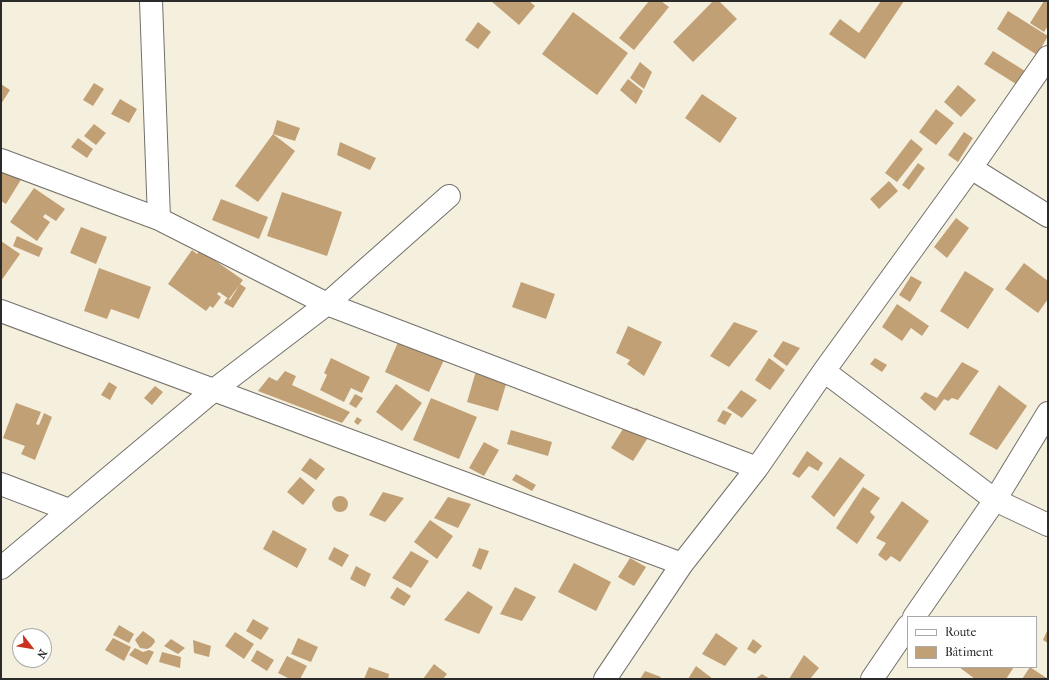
<!DOCTYPE html>
<html>
<head>
<meta charset="utf-8">
<style>
	body { margin:0 }
	#map { position:relative; width:1049px; height:680px; overflow:hidden; background:#f5efde; font-family:"IM FELL French Canon",serif }
	canvas { display:block }
	.frame { position:absolute; inset:0; border:2px solid #2b2b2b; pointer-events:none }
	.legend { position:absolute; left:907px; top:616px; width:130px; height:52px; box-sizing:border-box; background:#fff; border:1px solid #aaa; margin:0; padding:5px 7px; list-style:none; font-size:12px; color:#2b2b2b }
	.legend li { display:flex; align-items:center; gap:8px; height:20px }
	.legend b { width:20px; border:1px solid #aaa }
	.north { position:absolute; left:12px; top:628px; width:40px; height:40px; box-sizing:border-box; background:#fff; border:1px solid #aaa; border-radius:50%; rotate:121deg; font-size:11px; font-weight:700; line-height:16px; text-align:center; color:#2b2b2b }
	.north::after { content:''; display:block; margin:auto; width:14px; height:18px; background:#c8321e; clip-path:polygon(50% 0,100% 100%,50% 72%,0 100%) }
</style>
</head>
<body>
<div id="map">
<canvas width="1049" height="680"></canvas>
<div class="frame"></div>
<ul class="legend">
<li><b style="height:5px;background:#fff"></b>Route</li>
<li><b style="height:11px;background:#c2a075"></b>Bâtiment</li>
</ul>
<div class="north">N</div>
</div>
<script>
const g = document.querySelector('canvas').getContext('2d');
g.lineJoin = 'round';
function fill(path, color) { g.fillStyle = color; g.fill(path, 'evenodd'); }
const shape = rows => new Path2D(rows.map(r => 'M' + r).join(''));
function trace(path, color, width, dash) { g.strokeStyle = color; g.lineWidth = width; g.lineCap = dash ? 'butt' : 'round'; g.setLineDash(dash || []); g.stroke(path); }
fill(shape([
	[491,1,529,1,535,6,519,25],
	[649,1,661,1,669,7,634,50,619,38],
	[713,1,719,1,737,19,693,62,673,42],
	[881,1,904,1,865,59,829,34,840,19,859,33],
	[1044,1,1048,3,1048,26,1044,32,1030,23],
	[1008,11,1048,36,1037,55,997,29],
	[573,12,628,53,597,95,542,54],
	[478,22,491,32,478,49,465,40],
	[993,51,1025,71,1016,84,984,64],
	[640,62,652,72,644,89,630,78],
	[628,79,643,91,636,104,620,90],
	[94,83,104,89,93,106,83,100],
	[1,84,10,90,1,104],
	[958,85,976,100,961,117,944,102],
	[702,94,737,118,720,143,685,118],
	[120,99,137,109,129,123,111,114],
	[936,109,954,123,936,145,919,132],
	[277,120,300,128,295,141,273,134],
	[94,124,106,133,96,145,84,136],
	[964,132,973,138,958,162,948,155],
	[273,134,295,151,258,202,235,186],
	[78,138,93,149,87,158,71,147],
	[911,139,923,149,897,182,885,173],
	[340,142,376,158,370,170,337,155],
	[918,163,925,168,909,190,902,185],
	[1,172,22,178,6,204,1,201],
	[889,181,898,191,879,209,870,199],
	[34,188,65,209,56,221,45,214,43,217,50,222,37,241,10,222],
	[282,192,342,212,327,256,267,236],
	[221,199,268,217,259,239,212,220],
	[956,218,969,228,947,258,934,247],
	[81,227,107,237,96,264,70,253],
	[17,236,43,248,39,257,13,246],
	[1,241,20,254,1,281],
	[192,250,197,254,200,250,243,280,229,299,219,292,217,294,221,297,213,308,210,306,206,311,168,284],
	[1024,263,1048,281,1048,299,1038,313,1005,289],
	[99,268,151,287,139,319,111,309,107,319,84,311],
	[965,271,994,289,968,329,940,311],
	[911,276,922,282,910,302,899,295],
	[521,282,555,294,546,319,512,307],
	[240,284,246,288,233,308,224,303,227,298,230,300],
	[897,304,929,326,922,336,911,328,902,341,882,327],
	[734,322,758,331,729,367,710,356],
	[628,326,662,342,644,376,627,364,630,360,616,353],
	[399,340,444,360,429,392,385,372],
	[783,341,800,348,787,366,773,356],
	[331,358,370,377,362,393,351,388,344,402,320,390,327,375,324,373],
	[769,358,785,370,770,390,755,380],
	[875,358,887,365,882,372,870,364],
	[962,362,979,371,958,400,952,398,948,401,944,399,935,411,920,398,925,392,937,398],
	[285,371,296,376,292,385,350,412,342,423,258,391,269,377,277,381],
	[476,371,507,381,498,411,467,402],
	[109,382,117,387,110,400,101,395],
	[396,384,422,403,402,431,376,412],
	[999,385,1027,406,997,450,969,434],
	[155,386,163,392,152,405,144,398],
	[741,390,757,400,742,418,727,408],
	[355,394,363,398,356,408,349,404],
	[431,398,477,417,459,459,413,440],
	[16,403,41,412,36,424,39,425,44,413,52,417,35,460,21,454,25,446,3,438],
	[636,408,658,422,633,461,611,448],
	[723,410,732,414,725,425,717,421],
	[357,417,362,420,358,425,354,422],
	[511,430,552,442,548,456,507,444],
	[484,442,499,450,484,476,469,468],
	[807,451,823,463,818,471,809,466,799,478,792,474],
	[840,457,865,475,834,517,811,497],
	[310,458,325,469,316,480,301,470],
	[516,474,536,485,532,491,512,480],
	[300,477,315,490,303,505,287,492],
	[863,487,880,498,870,512,875,517,857,544,836,528],
	[383,492,404,498,385,522,369,515],
	'332 504a8 8 0 1 1 16 0a8 8 0 1 1-16 0Z',
	[448,497,471,504,458,528,434,518],
	[902,501,929,521,900,562,891,556,886,561,878,555,886,543,876,538],
	[430,520,453,536,437,559,414,542],
	[273,530,307,549,297,568,263,549],
	[334,547,349,555,342,567,328,559],
	[479,548,489,551,481,570,472,566],
	[411,551,429,561,411,588,392,578],
	[630,558,646,567,634,586,618,577],
	[574,563,611,582,596,611,558,592],
	[356,566,371,574,365,587,350,579],
	[397,587,411,596,404,606,390,598],
	[515,587,536,597,522,621,500,614],
	[468,591,493,607,479,634,444,620],
	[253,619,269,628,261,640,246,631],
	[119,625,134,634,129,643,113,635],
	[1048,629,1048,643,1043,640],
	[143,631,154,639,155,642,151,647,147,649,140,648,135,640],
	[235,632,254,644,244,659,225,646],
	[716,633,738,648,725,666,702,654],
	[113,638,131,647,124,661,105,650],
	[298,638,318,647,311,662,291,654],
	[171,639,185,648,178,654,164,646],
	[753,639,762,646,755,654,747,649],
	[193,640,211,646,209,657,194,653],
	[135,648,143,652,149,650,154,652,147,665,129,655],
	[257,650,274,660,267,671,251,661],
	[162,652,181,657,180,668,159,662],
	[804,655,819,668,810,679,789,679],
	[287,656,307,666,300,679,290,679,278,673],
	[434,664,447,674,443,679,423,679],
	[696,666,713,679,688,679],
	[369,667,389,674,388,679,364,679],
	[959,667,1014,667,1006,679,975,679],
	[1030,667,1048,679,1022,679],
	[645,671,661,677,659,679,640,679],
	[762,674,770,679,755,679]
]), '#c2a075');
const minor = shape([
	[151,1,159,219],
	[1,160,159,219,327,304,757,468],
	[971,168,1048,216],
	[1,311,682,564],
	[824,371,995,500,1048,525],
	[1,484,69,510],
	[1,568,214,390,327,304,449,196],
	[914,617,995,500,1048,413],
	[605,679,682,564,757,468,824,371,971,168,1048,57],
	[872,679,908,626]
]);
trace(minor, '#72706a', 24);
trace(minor, '#fff', 22);
</script>
</body>
</html>
